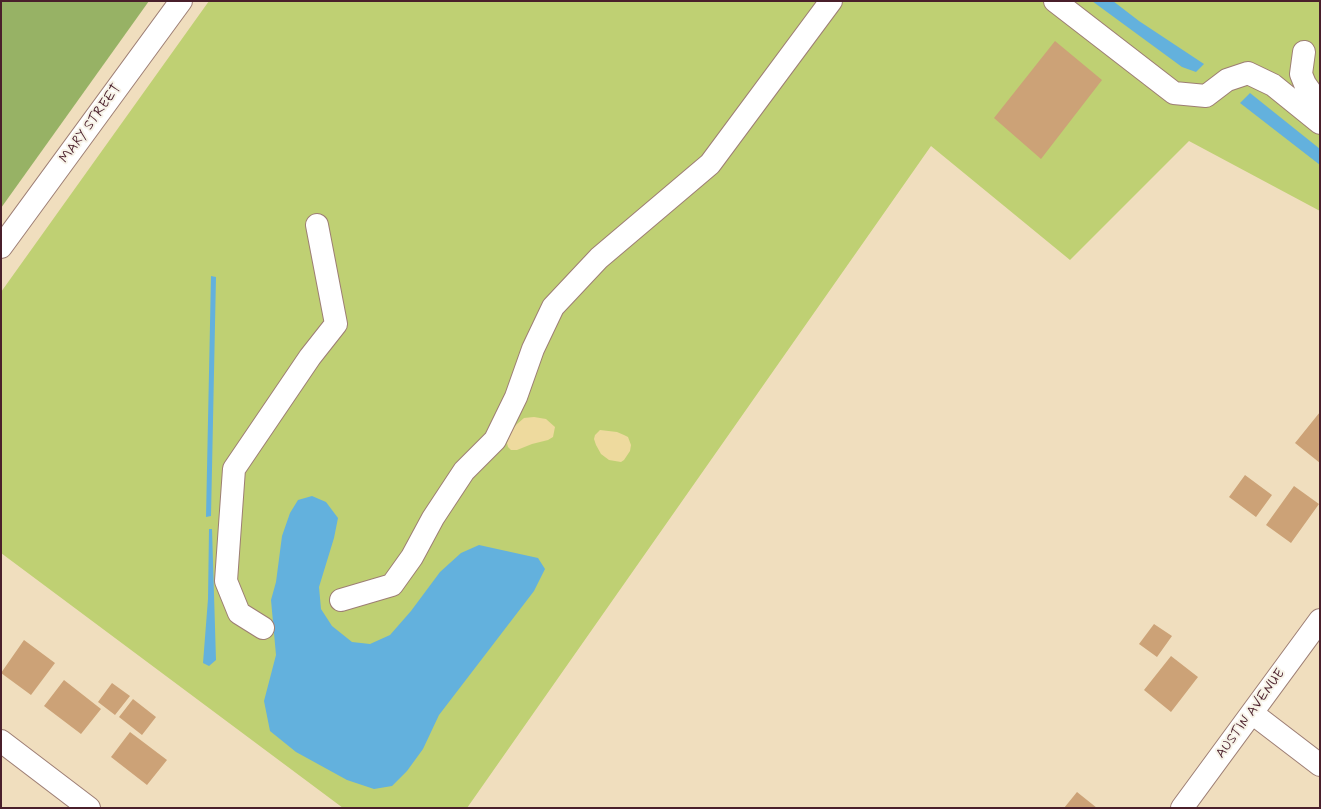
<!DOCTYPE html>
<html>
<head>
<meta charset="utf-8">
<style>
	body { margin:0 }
	#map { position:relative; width:1321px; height:809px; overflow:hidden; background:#f0debe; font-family:Mynerve,sans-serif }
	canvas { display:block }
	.frame { position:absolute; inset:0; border:2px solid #4a1f2b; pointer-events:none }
</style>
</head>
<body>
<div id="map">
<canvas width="1321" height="809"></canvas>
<div class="frame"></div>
</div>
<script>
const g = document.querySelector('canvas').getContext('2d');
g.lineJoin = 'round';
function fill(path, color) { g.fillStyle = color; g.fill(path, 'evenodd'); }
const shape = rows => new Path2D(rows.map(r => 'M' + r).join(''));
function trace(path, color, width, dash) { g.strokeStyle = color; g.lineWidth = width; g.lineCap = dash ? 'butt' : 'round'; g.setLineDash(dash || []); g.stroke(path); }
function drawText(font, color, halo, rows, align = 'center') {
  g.font = font + ' Mynerve,sans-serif'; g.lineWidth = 4; g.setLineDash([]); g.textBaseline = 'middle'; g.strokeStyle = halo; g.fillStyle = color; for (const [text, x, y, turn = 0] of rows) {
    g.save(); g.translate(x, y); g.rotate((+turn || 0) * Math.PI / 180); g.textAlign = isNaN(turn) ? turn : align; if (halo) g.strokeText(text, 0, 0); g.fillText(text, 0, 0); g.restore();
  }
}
fill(shape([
	[209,1,1320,1,1320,211,1189,141,1070,260,931,146,467,808,343,808,1,553,1,292]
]), '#bfd073');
fill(shape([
	[1,1,149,1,1,208]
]), '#97b265');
fill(shape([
	[534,417,546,419,555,427,553,437,548,440,532,444,517,450,511,450,508,447,507,443,511,430,517,424,524,418],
	[600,430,617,432,624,435,628,437,631,445,630,451,624,460,621,462,609,460,601,454,596,445,594,439,595,435]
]), '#eeda9e');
fill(shape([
	[1092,1,1113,1,1139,21,1204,64,1196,72,1182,67],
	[1250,93,1320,149,1320,165,1240,103],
	[211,276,216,277,211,516,206,517],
	[312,496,326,502,338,518,334,538,319,587,321,609,332,626,352,642,370,644,390,635,411,611,440,572,461,553,479,545,538,558,545,569,534,591,439,715,423,749,407,771,392,786,374,789,347,780,296,752,270,731,264,701,276,655,271,600,276,582,282,536,290,513,298,500],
	[209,529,212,529,216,660,209,666,203,663,208,599]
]), '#63b1dd');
fill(shape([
	[1055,41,1102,80,1041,159,994,118],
	[1320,412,1320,463,1295,443],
	[1245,475,1272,495,1256,517,1229,497],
	[1294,486,1319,504,1291,543,1266,525],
	[1154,624,1172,636,1157,657,1139,644],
	[24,640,55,663,31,695,1,673],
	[1171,656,1198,677,1171,712,1144,690],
	[64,680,101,709,81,734,44,706],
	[112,683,130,696,115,715,98,702],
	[133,699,156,717,142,735,119,717],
	[130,732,167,760,147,785,111,757],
	[1077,792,1097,808,1064,808]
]), '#cca277');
const minor = shape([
	[1055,1,1174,93,1206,96,1227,80,1248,73,1273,85,1320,123],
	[1304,52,1301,74,1305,84,1320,105],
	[1,247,181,1],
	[341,600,392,585,412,557,433,518,464,471,495,440,516,397,533,349,553,307,599,258,710,164,831,1],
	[263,628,239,613,226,581,234,469,310,357,336,324,317,225],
	[1252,713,1320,765],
	[1,741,89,808],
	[1182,808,1320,620]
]);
trace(minor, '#9d7e74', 24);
trace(minor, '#fff', 22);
drawText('14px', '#4a1f2b', '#f7f3e8', [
	["MARY STREET",91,124,-54],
	["AUSTIN AVENUE",1251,714,-54]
]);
</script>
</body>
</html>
